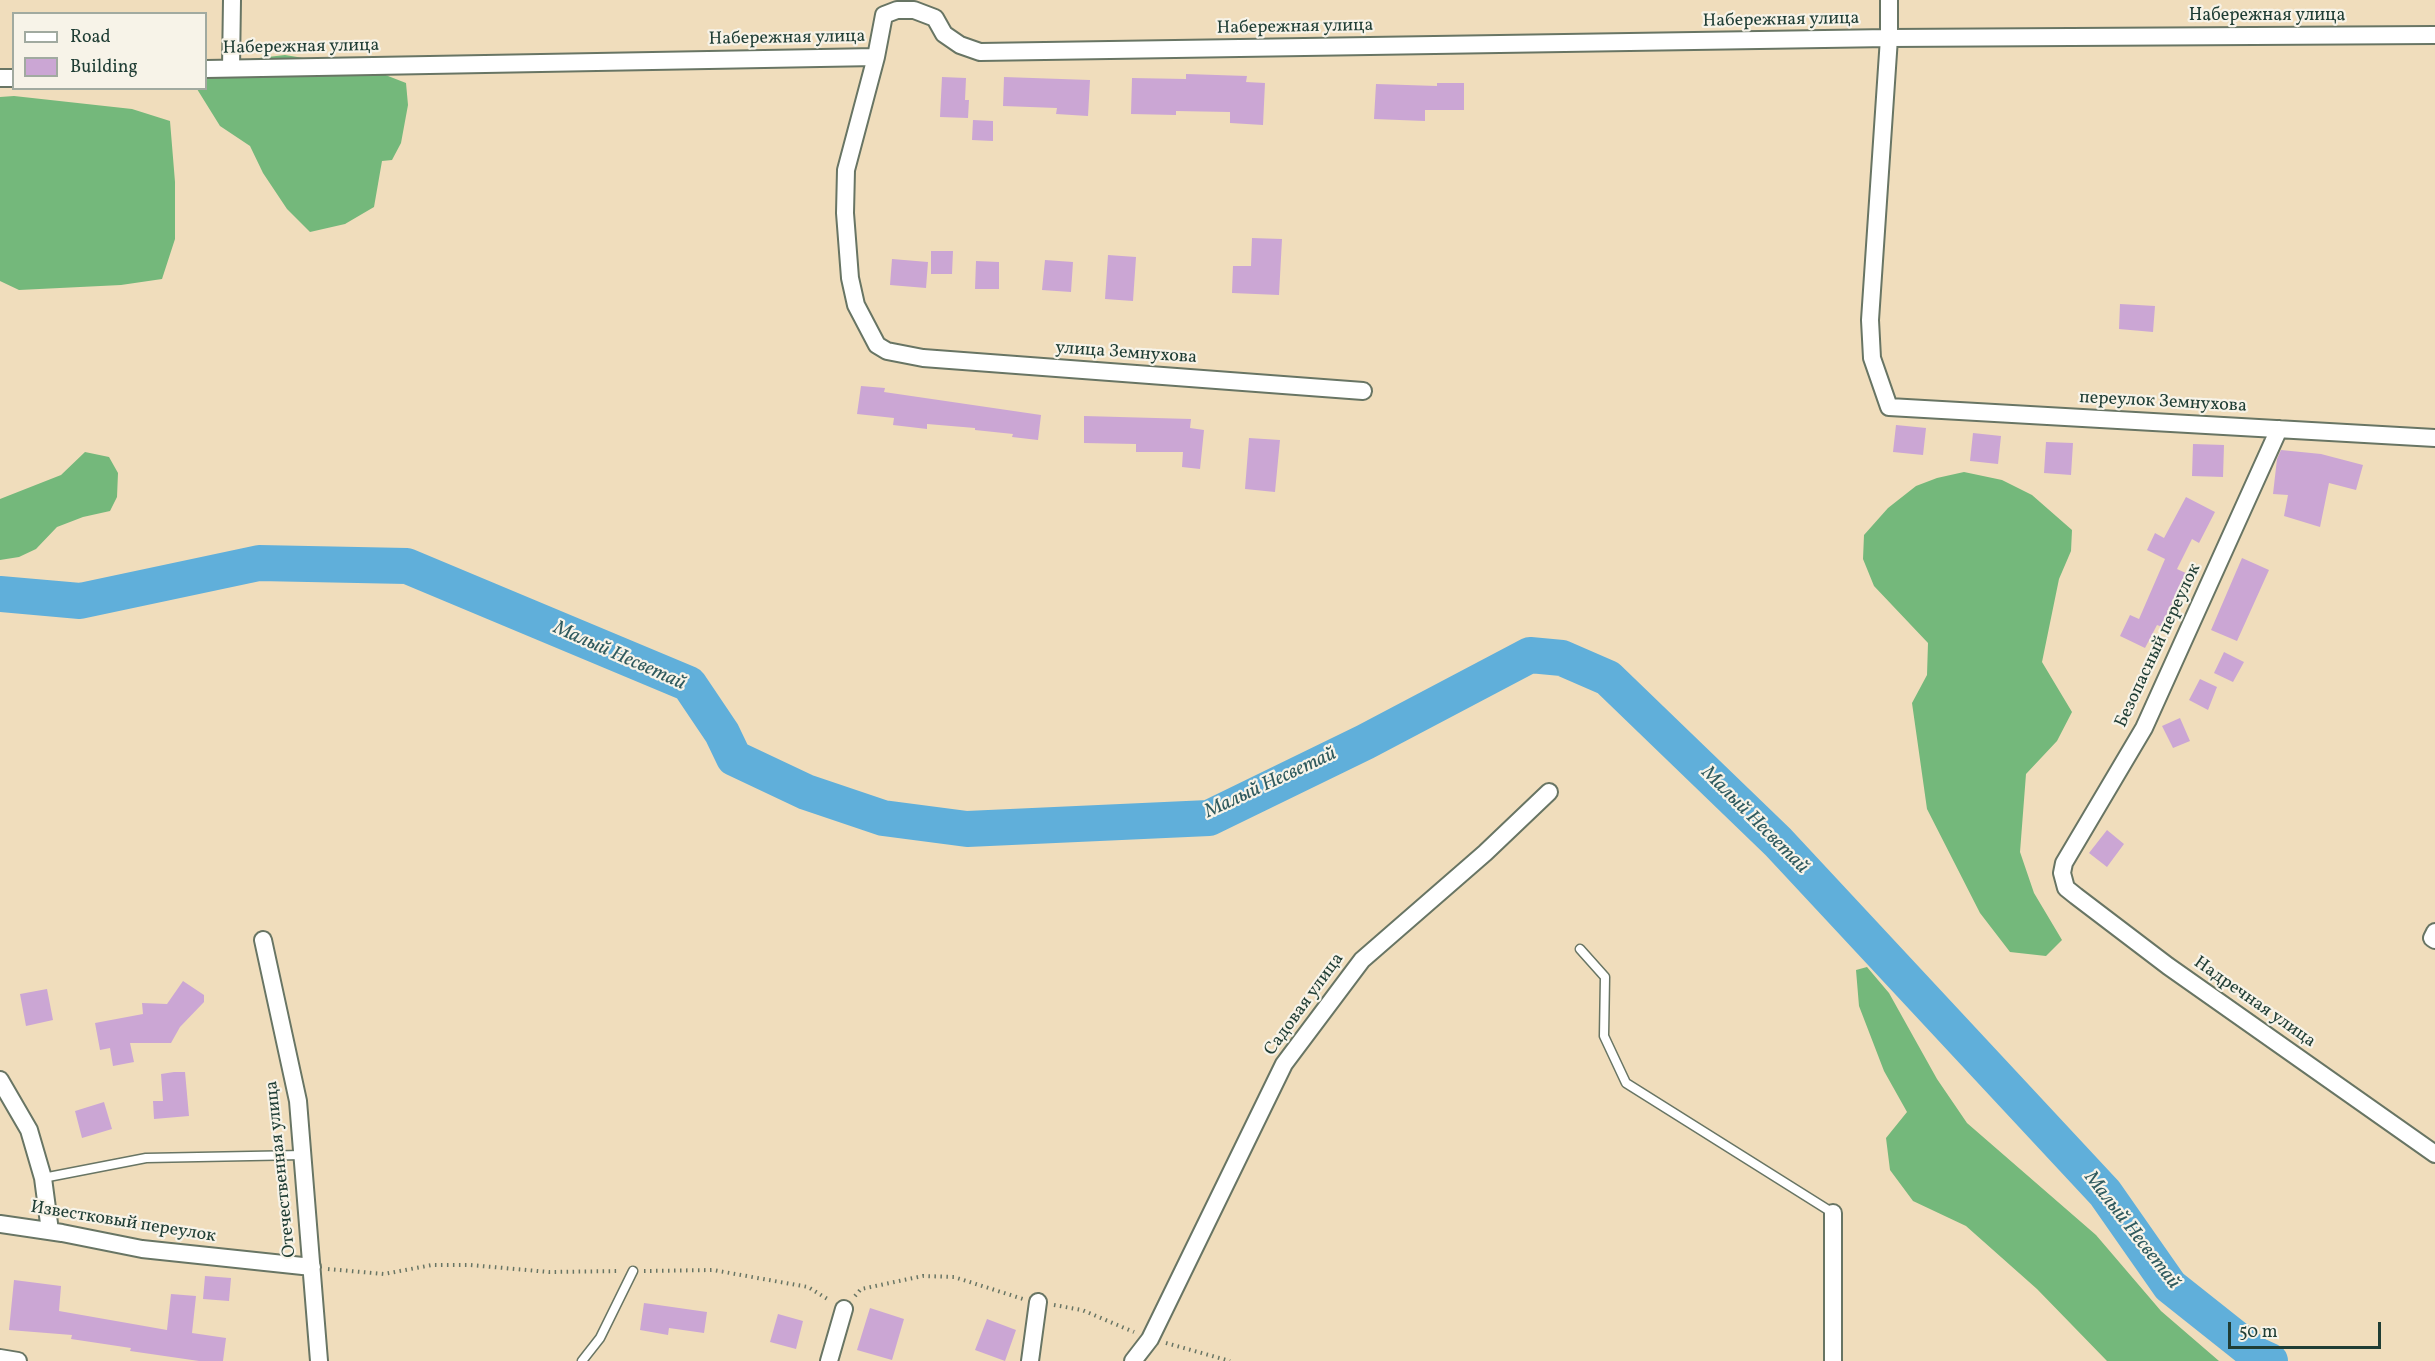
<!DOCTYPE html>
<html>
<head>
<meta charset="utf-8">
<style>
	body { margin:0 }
	#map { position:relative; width:2435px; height:1361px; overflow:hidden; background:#f0ddbc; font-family:Vollkorn,serif }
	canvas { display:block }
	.legend { position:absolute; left:12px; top:12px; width:195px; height:78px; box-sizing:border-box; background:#f7f3e8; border:2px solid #a1aaa0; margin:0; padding:8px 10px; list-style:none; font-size:18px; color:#1f3d34 }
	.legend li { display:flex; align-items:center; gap:12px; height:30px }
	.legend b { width:30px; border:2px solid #a1aaa0 }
	.scale { position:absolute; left:2228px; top:1322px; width:153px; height:27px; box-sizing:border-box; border:3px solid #1f3d34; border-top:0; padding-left:8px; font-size:18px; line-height:21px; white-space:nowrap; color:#1f3d34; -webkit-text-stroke:4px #f7f3e8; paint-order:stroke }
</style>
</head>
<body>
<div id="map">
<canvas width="2435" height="1361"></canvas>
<ul class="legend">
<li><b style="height:8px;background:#fff"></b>Road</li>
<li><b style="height:16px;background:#cba6d4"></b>Building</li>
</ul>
<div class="scale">50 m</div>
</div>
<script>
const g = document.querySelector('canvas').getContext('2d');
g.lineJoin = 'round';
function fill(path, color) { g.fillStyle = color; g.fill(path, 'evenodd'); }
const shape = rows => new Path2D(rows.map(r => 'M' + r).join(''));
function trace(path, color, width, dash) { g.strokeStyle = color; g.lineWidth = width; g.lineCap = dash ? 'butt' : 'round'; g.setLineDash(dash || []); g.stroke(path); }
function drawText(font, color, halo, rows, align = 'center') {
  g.font = font + ' Vollkorn,serif'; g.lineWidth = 4.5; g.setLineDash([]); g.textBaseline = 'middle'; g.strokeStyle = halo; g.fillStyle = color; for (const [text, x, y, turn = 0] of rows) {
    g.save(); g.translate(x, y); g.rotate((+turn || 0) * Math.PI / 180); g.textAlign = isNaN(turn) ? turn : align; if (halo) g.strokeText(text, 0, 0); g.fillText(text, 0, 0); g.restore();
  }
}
fill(shape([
	[285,55,370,69,406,83,408,105,401,143,392,160,382,161,374,207,345,224,310,232,287,209,263,173,250,146,220,126,197,89,206,88,207,64],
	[14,96,132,109,170,121,175,182,175,239,162,279,121,285,19,290,0,281,0,97],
	[85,452,109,457,118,473,117,497,110,511,83,517,57,527,36,549,19,557,0,560,0,499,61,475],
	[1964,472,2002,480,2032,495,2072,530,2071,551,2059,579,2042,662,2072,712,2057,741,2026,774,2020,852,2034,893,2062,940,2046,956,2010,952,1980,913,1927,809,1912,703,1927,675,1928,643,1874,586,1863,559,1864,535,1888,508,1916,486,1937,478],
	[1867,967,1889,993,1937,1079,1967,1123,2096,1235,2161,1311,2219,1361,2107,1361,2037,1289,1966,1226,1913,1201,1890,1170,1886,1138,1907,1112,1884,1071,1859,1006,1856,970]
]), '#74b87b');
trace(shape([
	[0,594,80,601,259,563,407,566,689,684,722,733,734,758,806,792,883,818,967,829,1209,818,1365,742,1530,655,1562,658,1608,678,1778,842,2105,1193,2170,1286,2257,1355,2270,1361]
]), '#60afda', 36);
fill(shape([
	[1186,74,1247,76,1246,82,1265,83,1263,125,1230,123,1230,112,1176,111,1176,115,1131,114,1132,78,1186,79],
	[942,77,966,78,965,100,969,100,968,118,940,117],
	[1004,77,1090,80,1088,116,1056,114,1057,108,1003,106],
	[1437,83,1464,83,1464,110,1425,110,1425,121,1374,119,1376,84,1437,86],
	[973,120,993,121,993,141,972,140],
	[1252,238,1282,239,1279,295,1232,293,1233,266,1251,266],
	[931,251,953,251,952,274,931,274],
	[1108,255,1136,257,1133,301,1105,299],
	[892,259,928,262,926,288,890,285],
	[1045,260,1073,262,1071,292,1042,290],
	[976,261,999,262,999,289,975,289],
	[2120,304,2155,306,2153,332,2119,329],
	[861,386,885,388,884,392,1041,415,1038,440,1012,437,1013,434,975,430,975,428,927,424,927,429,893,425,894,418,857,414],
	[1084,416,1191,419,1190,428,1204,430,1200,469,1182,467,1183,452,1136,452,1136,444,1084,443],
	[1896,425,1926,428,1923,455,1893,452],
	[1973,433,2001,436,1998,464,1970,461],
	[1249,438,1280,440,1275,492,1245,489],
	[2046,442,2073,443,2071,475,2044,473],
	[2193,444,2224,445,2223,477,2192,476],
	[2281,450,2321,454,2363,465,2356,490,2329,483,2320,527,2284,516,2288,495,2273,494,2277,459],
	[2186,497,2215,512,2199,543,2192,539,2177,569,2188,574,2175,601,2178,603,2168,629,2157,625,2145,648,2120,636,2130,615,2139,619,2165,559,2147,550,2155,533,2164,538],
	[2242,558,2269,570,2237,641,2211,630],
	[2224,652,2244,662,2233,682,2214,673],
	[2200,679,2217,687,2208,710,2189,700],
	[2180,718,2190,741,2173,748,2162,726],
	[2107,830,2124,844,2107,867,2089,853],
	[183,981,204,995,204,1002,180,1027,171,1043,130,1043,134,1062,113,1066,110,1048,100,1050,95,1023,143,1014,142,1003,167,1004],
	[47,989,53,1020,26,1026,20,994],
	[174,1072,185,1072,189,1116,154,1119,153,1101,163,1101,161,1074],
	[104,1102,112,1129,82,1138,75,1111],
	[205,1276,231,1278,229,1301,203,1299],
	[14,1280,61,1286,59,1311,167,1330,171,1294,196,1296,192,1333,226,1338,223,1361,199,1361,130,1351,131,1348,71,1339,72,1335,9,1330],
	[644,1303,707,1312,704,1333,669,1328,668,1335,640,1330],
	[870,1308,904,1319,892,1360,857,1350],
	[778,1314,803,1321,796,1349,770,1342],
	[987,1319,1016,1330,1005,1361,975,1350]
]), '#cba6d4');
const lane = shape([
	[1580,949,1605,977,1604,1036,1626,1083,1833,1213],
	[43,1178,146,1158,303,1155],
	[582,1361,600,1338,633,1271]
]);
const street = shape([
	[1889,0,1889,38,1870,320,1872,358,1889,407,2435,438],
	[876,57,846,170,845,213,850,278,856,305,877,345,887,351,923,358,1363,391],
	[231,68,232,0],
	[206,69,876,57,884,15,897,10,914,10,935,18,944,34,960,45,980,52,1889,38,2435,35],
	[0,78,14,78],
	[2279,429,2144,728,2064,863,2062,873,2066,888,2076,896,2168,966,2435,1154],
	[2435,932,2432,938,2435,940],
	[263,940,298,1101,319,1361],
	[0,1080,29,1130,43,1178,50,1231],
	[0,1224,62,1233,142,1249,312,1267],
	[0,1358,18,1361],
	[829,1361,844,1309],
	[1030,1361,1038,1302],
	[1133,1361,1150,1339,1284,1064,1362,960,1485,853,1549,792],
	[1833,1361,1833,1213]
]);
trace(lane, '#687564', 11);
trace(street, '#687564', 20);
trace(shape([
	[328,1269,384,1274,432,1265,470,1265,549,1272,619,1271],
	[644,1271,713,1270,808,1287,829,1300],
	[855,1296,861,1289,923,1276,954,1277,1023,1299],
	[1054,1305,1082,1310,1134,1332],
	[1166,1343,1230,1361]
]), '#687564', 4, [1.5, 4.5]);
trace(lane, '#fff', 8);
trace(street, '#fff', 16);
drawText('18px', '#1f3d34', '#f7f3e8', [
	["Набережная улица",2267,17],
	["Набережная улица",1781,21,-1],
	["Набережная улица",1295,28,-1],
	["Набережная улица",787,39,-1],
	["Набережная улица",301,48,-1],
	["улица Земнухова",1126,354,4],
	["переулок Земнухова",2163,403,3],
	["Безопасный переулок",2159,646,-65],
	["Надречная улица",2254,1003,35],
	["Садовая улица",1305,1005,-54],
	["Отечественная улица",282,1169,-96],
	["Известковый переулок",123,1223,9]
]);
drawText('italic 20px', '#2f5a5e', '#f7f3e8', [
	["Малый Несветай",619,657,24],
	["Малый Несветай",1271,784,-25],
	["Малый Несветай",1754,821,45],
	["Малый Несветай",2131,1231,52]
]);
</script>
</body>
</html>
